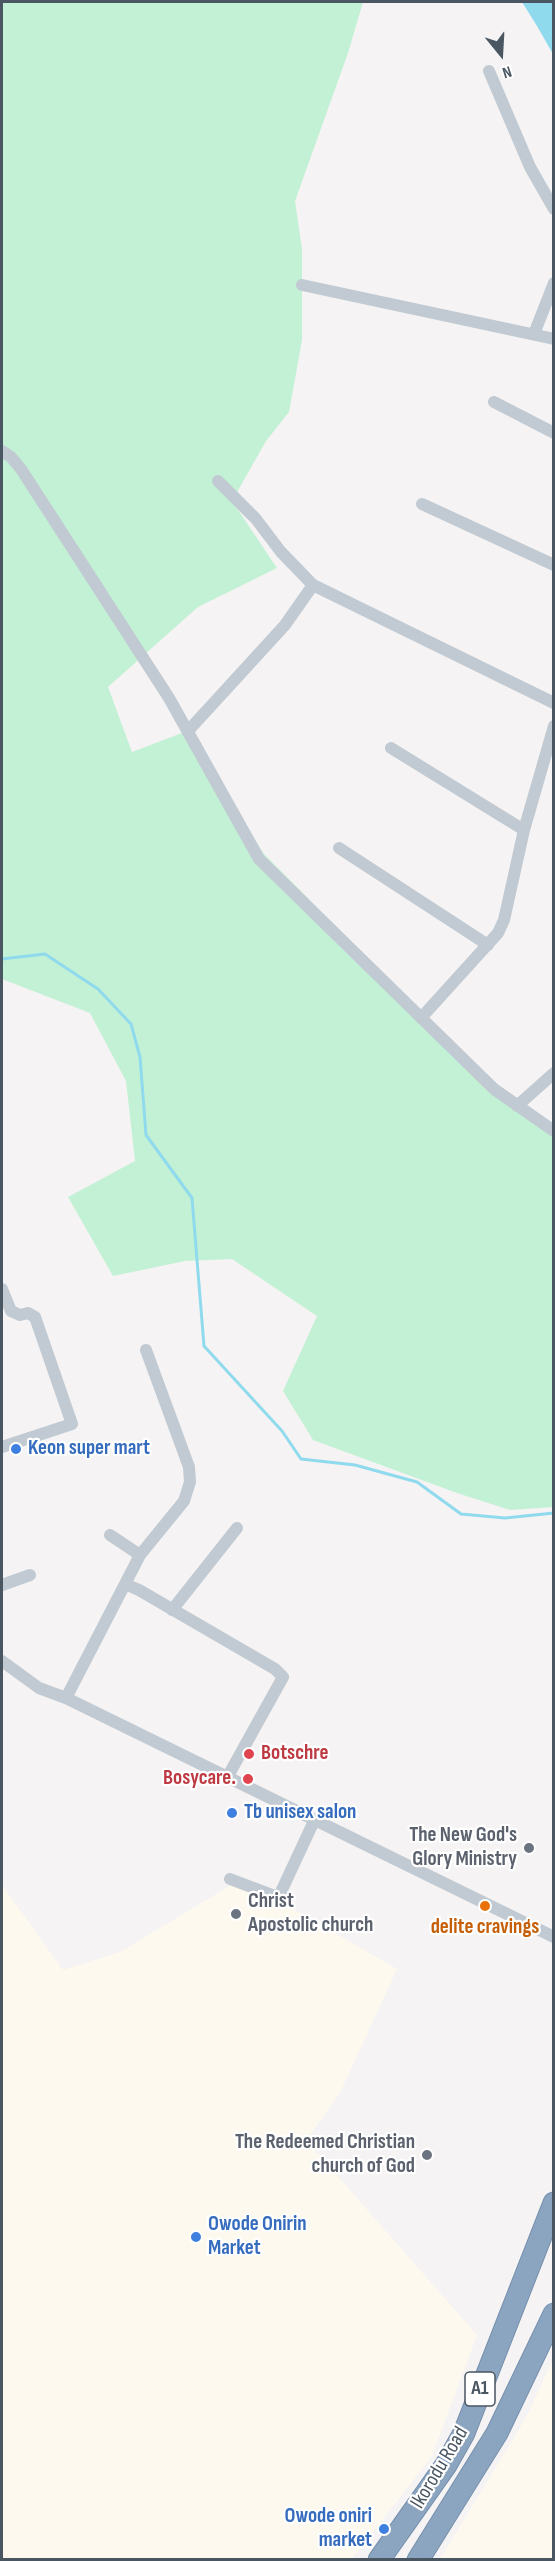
<!DOCTYPE html>
<html>
<head>
<meta charset="utf-8">
<style>
	body { margin:0 }
	#map { position:relative; width:555px; height:2561px; overflow:hidden; background:#f5f3f3; font-family:"Sofia Sans Condensed",sans-serif }
	canvas { display:block }
	.frame { position:absolute; inset:0; border:3px solid #4a5661; pointer-events:none }
	.north { position:absolute; left:471px; top:24px; width:60px; height:60px; -webkit-text-stroke:4px #fff; paint-order:stroke; rotate:162deg; font-size:16px; font-weight:700; line-height:24px; text-align:center; color:#4a5661 }
	.north::after { content:''; display:block; margin:auto; width:21px; height:27px; background:#4a5661; clip-path:polygon(50% 0,100% 100%,50% 72%,0 100%) }
</style>
</head>
<body>
<div id="map">
<canvas width="555" height="2561"></canvas>
<div class="frame"></div>
<div class="north">N</div>
</div>
<script>
const g = document.querySelector('canvas').getContext('2d');
g.lineJoin = 'round';
function fill(path, color) { g.fillStyle = color; g.fill(path, 'evenodd'); }
const shape = rows => new Path2D(rows.map(r => 'M' + r).join(''));
function trace(path, color, width, dash) { g.strokeStyle = color; g.lineWidth = width; g.lineCap = dash ? 'butt' : 'round'; g.setLineDash(dash || []); g.stroke(path); }
function drawText(font, color, halo, rows, align = 'center') {
  g.font = font + ' "Sofia Sans Condensed",sans-serif'; g.lineWidth = 4.5; g.setLineDash([]); g.textBaseline = 'middle'; g.strokeStyle = halo; g.fillStyle = color; for (const [text, x, y, turn = 0] of rows) {
    g.save(); g.translate(x, y); g.rotate((+turn || 0) * Math.PI / 180); g.textAlign = isNaN(turn) ? turn : align; if (halo) g.strokeText(text, 0, 0); g.fillText(text, 0, 0); g.restore();
  }
}
fill(shape([
	[241,1879,397,1969,340,2093,306,2140,477,2335,432,2456,352,2559,2,2559,2,1885,63,1970,120,1952],
	[553,2359,553,2559,440,2559,527,2416]
]), '#fdf9ef');
fill(shape([
	[2,2,363,2,348,53,295,201,302,249,302,340,289,412,266,441,232,501,277,568,198,607,108,687,132,752,187,731,264,854,508,1099,553,1129,553,1507,510,1510,457,1493,313,1440,283,1391,317,1316,232,1259,185,1261,113,1276,68,1197,135,1161,126,1081,90,1013,2,979]
]), '#c3f1d5');
fill(shape([
	[522,2,553,2,553,54,537,26]
]), '#90daee');
trace(shape([
	[2,959,45,954,98,989,131,1024,140,1057,146,1135,192,1198,204,1346,282,1431,301,1459,355,1465,417,1482,461,1514,505,1518,554,1513]
]), '#90daee', 3);
const highway = shape([
	[379,2560,446,2465,464,2433,554,2203],
	[418,2560,497,2433,554,2314]
]);
trace(highway, '#7690ad', 23);
trace(shape([
	[489,71,530,167,554,209],
	[302,285,554,339],
	[534,334,554,283],
	[494,402,554,433],
	[2,451,11,457,21,469,169,698,259,859,494,1089,554,1131],
	[422,504,554,565],
	[313,585,554,703],
	[188,731,285,625,313,585,281,552,256,519,218,481],
	[391,748,524,830],
	[339,848,488,945],
	[421,1018,498,933,504,920,524,830,554,726],
	[517,1106,554,1073],
	[2,1289,11,1311,20,1315,28,1313,35,1317,72,1424,2,1447],
	[110,1535,140,1555],
	[125,1584,140,1555,184,1501,190,1482,189,1467,146,1350],
	[2,1585,30,1575],
	[172,1610,237,1528],
	[2,1661,39,1688,66,1698,554,1937],
	[66,1698,125,1584,139,1590,275,1669,283,1677,228,1776],
	[230,1879,275,1896,280,1894,314,1821]
]), '#c1cad2', 12);
trace(highway, '#8ba5c1', 21);
for (const [x, y, r, color] of [
	[16,1449,6,"#3f7fe0"],
	[249,1754,6,"#e0444e"],
	[248,1779,6,"#e0444e"],
	[232,1813,6,"#3f7fe0"],
	[529,1848,6,"#6b7280"],
	[485,1906,6,"#e8710a"],
	[236,1914,6,"#6b7280"],
	[427,2155,6,"#6b7280"],
	[196,2237,6,"#3f7fe0"],
	[384,2529,6,"#3f7fe0"]
]) { const dot = new Path2D(); dot.arc(x, y, r, 0, 2 * Math.PI); g.fillStyle = color; g.fill(dot); trace(dot, '#fff', 2); }
for (const [x, y, w] of [
	[480,2389,30]
]) { const box = new Path2D(); box.roundRect(x - w / 2, y - 17, w, 34, 4.5); g.fillStyle = '#fff'; g.fill(box); trace(box, '#4a5661', 1.5); }
drawText('bold 20px', '#4a5661', null, [
	["A1",480,2389]
]);
drawText('bold 21px', '#366cbe', '#fff', [
	["Keon super mart",28,1449],
	["Tb unisex salon",244,1813],
	["Owode Onirin",208,2225],
	["Market",208,2249],
	["Owode oniri",372,2517,"right"],
	["market",372,2541,"right"]
], 'left');
drawText('bold 21px', '#be3a42', '#fff', [
	["Botschre",261,1754],
	["Bosycare.",236,1779,"right"]
], 'left');
drawText('bold 21px', '#5b616d', '#fff', [
	["The New God's",517,1836],
	["Glory Ministry",517,1860],
	["Christ",248,1902,"left"],
	["Apostolic church",248,1926,"left"],
	["The Redeemed Christian",415,2143],
	["church of God",415,2167]
], 'right');
drawText('bold 21px', '#c56008', '#fff', [
	["delite cravings",485,1928]
]);
drawText('21px', '#4a5661', '#fff', [
	["Ikorodu Road",440,2468,-59]
]);
</script>
</body>
</html>
